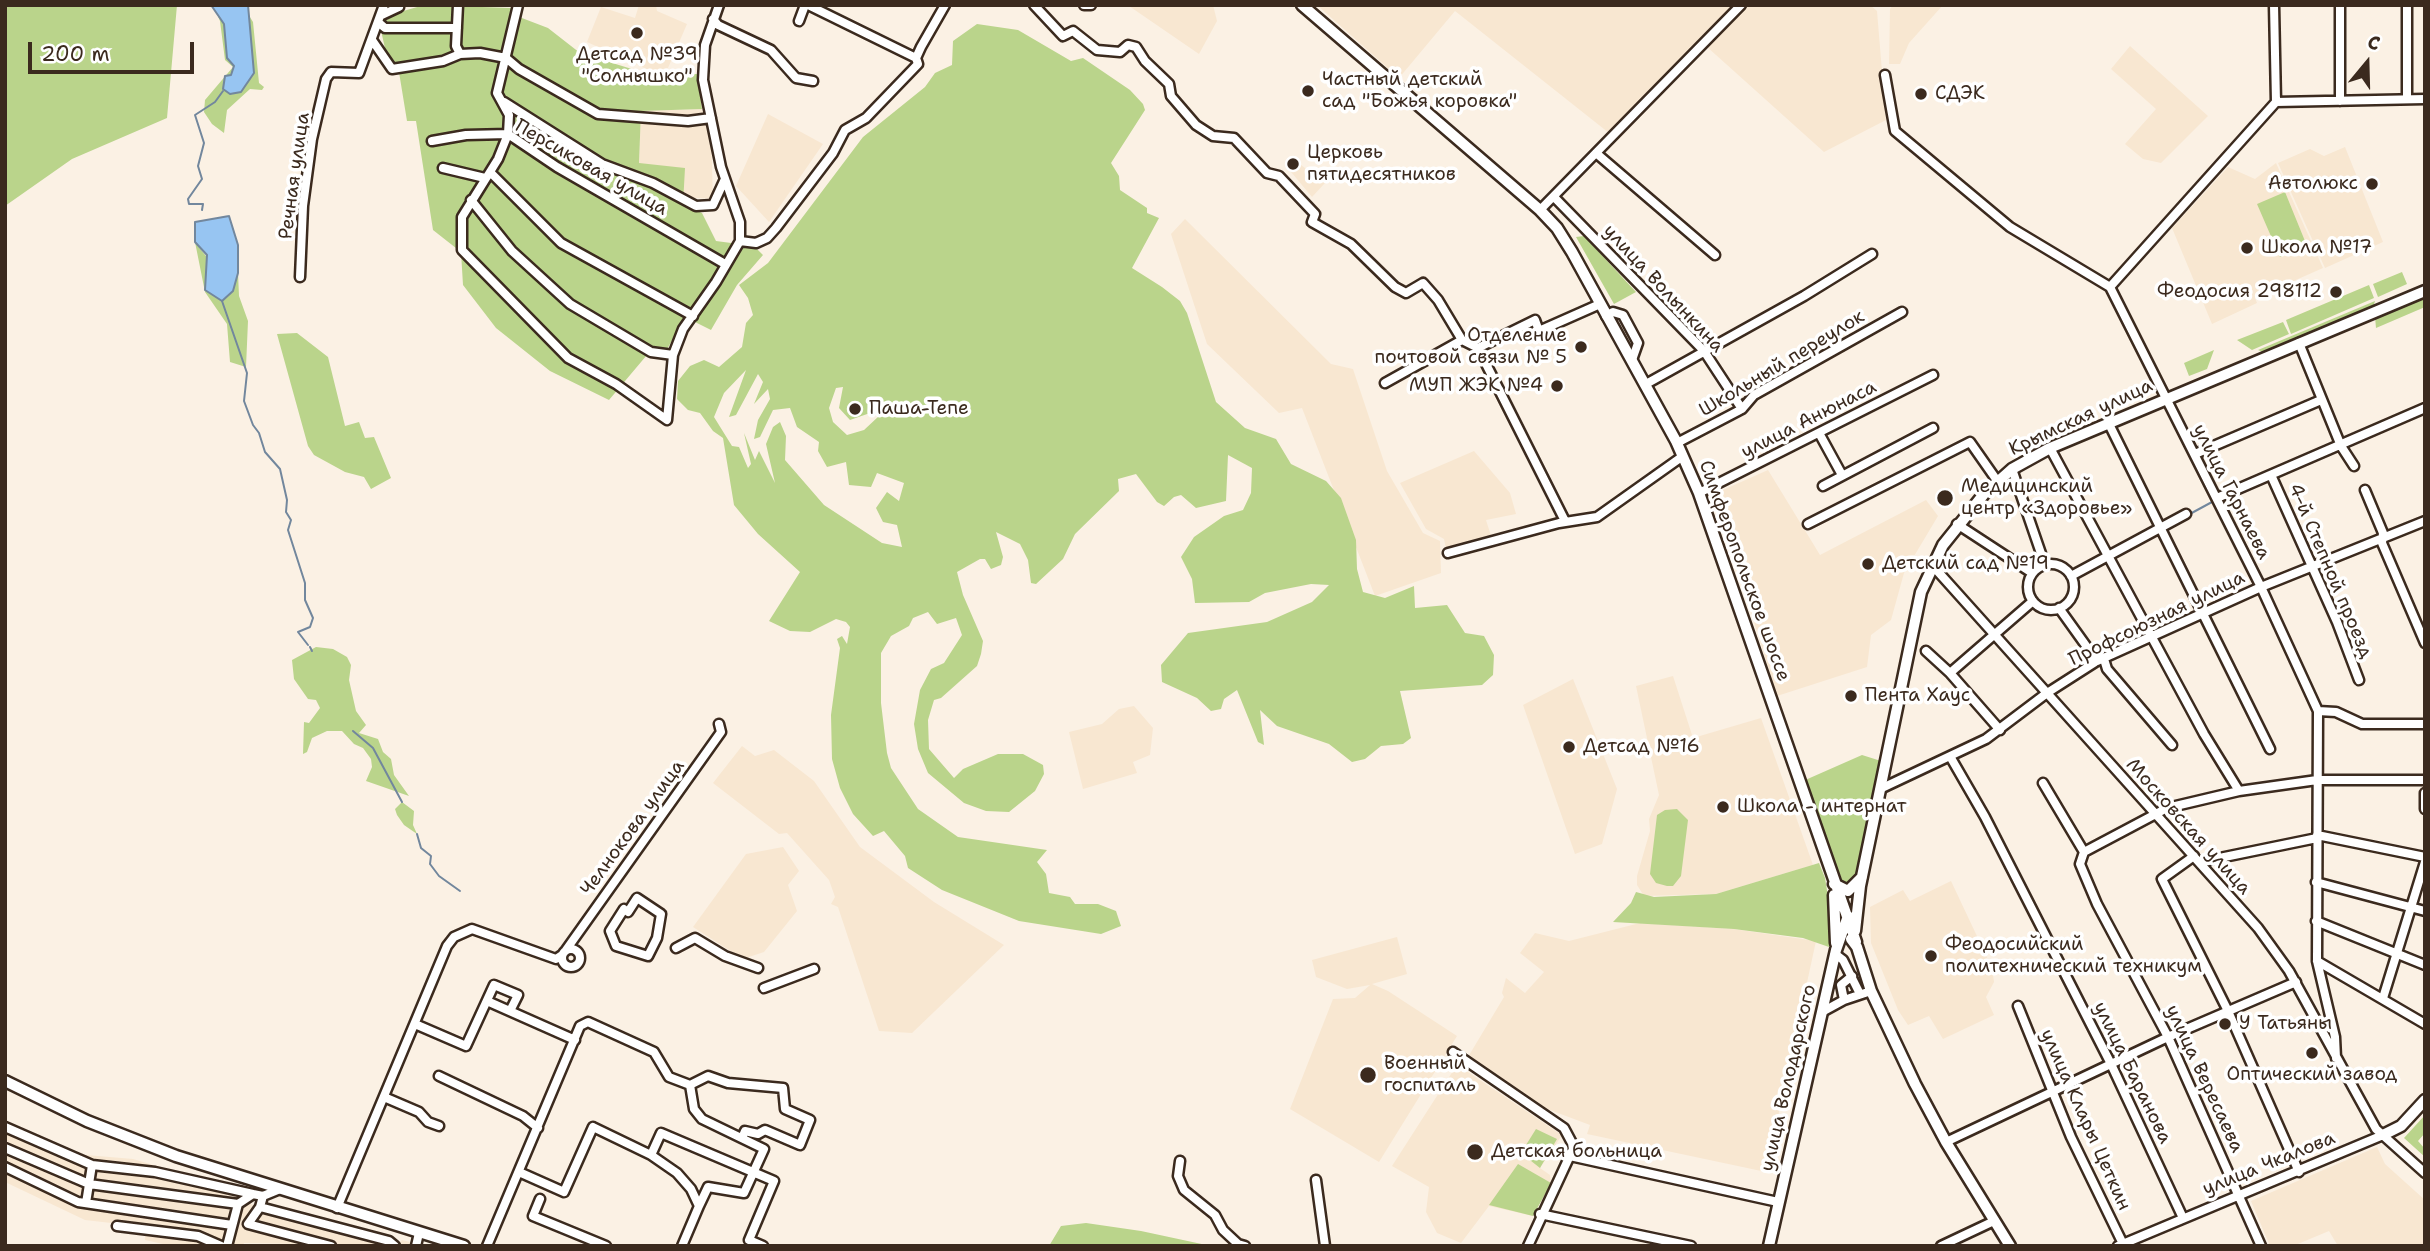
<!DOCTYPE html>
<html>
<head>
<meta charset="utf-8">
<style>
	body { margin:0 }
	#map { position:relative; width:2430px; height:1251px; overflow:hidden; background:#fbf1e4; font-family:"Shantell Sans",sans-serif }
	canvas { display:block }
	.frame { position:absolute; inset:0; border:7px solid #3b2a1e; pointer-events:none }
	.north { position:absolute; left:2332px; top:28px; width:70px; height:70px; -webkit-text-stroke:5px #fff; paint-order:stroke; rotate:19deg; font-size:19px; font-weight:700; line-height:28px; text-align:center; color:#3b2a1e }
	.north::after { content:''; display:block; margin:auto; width:24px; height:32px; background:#3b2a1e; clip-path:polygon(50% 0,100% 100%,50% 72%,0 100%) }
	.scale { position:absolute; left:28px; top:42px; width:166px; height:32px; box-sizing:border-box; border:4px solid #3b2a1e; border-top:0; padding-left:9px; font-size:21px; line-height:24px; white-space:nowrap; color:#3b2a1e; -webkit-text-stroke:5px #fff; paint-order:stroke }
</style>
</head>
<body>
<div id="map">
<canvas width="2430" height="1251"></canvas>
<div class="frame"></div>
<div class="north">С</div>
<div class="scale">200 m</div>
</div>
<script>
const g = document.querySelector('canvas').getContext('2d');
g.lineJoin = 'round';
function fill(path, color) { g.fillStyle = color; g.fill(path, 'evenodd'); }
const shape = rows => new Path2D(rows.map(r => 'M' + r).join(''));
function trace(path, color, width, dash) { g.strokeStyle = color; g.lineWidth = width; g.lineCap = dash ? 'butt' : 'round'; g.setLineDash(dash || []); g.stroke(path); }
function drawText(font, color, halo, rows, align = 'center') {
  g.font = font + ' "Shantell Sans",sans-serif'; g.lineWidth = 7; g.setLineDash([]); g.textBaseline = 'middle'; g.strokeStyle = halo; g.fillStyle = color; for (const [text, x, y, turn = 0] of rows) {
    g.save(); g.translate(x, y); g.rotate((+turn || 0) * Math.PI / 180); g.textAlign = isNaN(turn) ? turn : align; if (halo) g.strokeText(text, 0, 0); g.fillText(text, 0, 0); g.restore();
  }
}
fill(shape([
	[639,5,656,5,657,11,687,24,668,68,651,71,587,42,601,7,635,18],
	[1213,5,1217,21,1199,54,1129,6],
	[1317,5,1733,5,1609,133,1455,11,1399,78],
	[1748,5,1870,5,1877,11,1886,120,1824,152,1706,46],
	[1893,5,1943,5,1909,43,1900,64,1889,64,1890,9],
	[2130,46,2208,116,2161,163,2143,159,2125,144,2156,109,2111,69],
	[702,109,711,133,713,199,684,197,639,164,641,111],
	[768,114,823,144,769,222,736,186],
	[2345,147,2383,242,2325,268,2278,163,2310,149,2324,156],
	[1293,159,1325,183,1312,197,1286,166],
	[2276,163,2323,268,2255,298,2257,303,2212,324,2172,228,2228,167,2255,179],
	[1185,219,1331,364,1353,369,1387,471,1423,533,1440,541,1441,573,1375,596,1302,408,1279,413,1207,344,1171,234],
	[1474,451,1510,493,1516,514,1486,520,1492,539,1446,549,1444,539,1426,529,1400,483],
	[1768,470,1820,555,1926,500,1938,516,1904,573,1891,620,1871,635,1867,667,1777,696,1714,494],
	[1673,676,1693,738,1761,718,1813,865,1716,894,1644,896,1637,885,1637,876,1650,831,1649,819,1659,795,1636,686],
	[1573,679,1617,789,1602,844,1575,854,1523,705],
	[1134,706,1153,728,1150,755,1133,762,1137,773,1083,789,1069,732,1102,724,1119,709],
	[742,746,755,756,774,750,814,781,860,847,934,902,1004,945,912,1033,879,1031,838,907,831,904,835,897,829,880,787,833,779,834,713,783],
	[783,847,799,871,788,885,797,911,764,952,743,959,693,927,746,854],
	[1951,881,1992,968,1994,982,1986,997,1994,1015,1943,1039,1929,1016,1908,1025,1898,1010,1871,943,1870,907,1903,890,1910,901],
	[1640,923,1734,929,1816,941,1766,1172,1587,1134,1590,1125,1542,1107,1468,1057,1504,997,1502,993,1506,978,1525,993,1544,972,1520,953,1535,933,1569,941],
	[1397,937,1407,974,1372,984,1388,991,1457,1036,1379,1162,1290,1109,1333,999,1355,998,1370,985,1347,989,1316,977,1312,960],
	[1462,1068,1562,1135,1540,1168,1550,1175,1551,1183,1533,1216,1489,1206,1461,1243,1437,1233,1426,1212,1429,1187,1392,1166,1453,1071],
	[5,1127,38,1143,86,1155,133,1159,234,1189,257,1209,396,1245,402,1240,426,1246,244,1243,243,1246,172,1246,145,1240,146,1227,85,1220,5,1182],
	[2377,1147,2385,1164,2425,1200,2425,1246,2338,1246,2329,1231,2293,1246,2270,1246,2251,1201]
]), '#f8e7d1');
fill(shape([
	[5,5,177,5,167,118,72,159,5,206],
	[424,5,511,8,514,15,548,28,580,53,648,74,697,74,702,109,641,111,639,163,685,168,683,204,702,213,716,241,754,246,763,255,737,285,711,330,685,317,665,353,652,349,609,400,550,371,496,328,463,285,461,252,433,230,416,121,407,121,398,66,389,66,382,35,383,22,400,12],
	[214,7,225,21,227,48,236,69,236,78,227,83,228,88,232,92,241,88,238,81,252,56,248,14,253,22,259,83,264,87,262,90,250,89,227,110,224,133,212,124,204,112,205,100,233,67,225,60,220,21],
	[977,24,1018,30,1071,61,1083,58,1130,90,1143,104,1145,110,1111,163,1119,176,1120,190,1147,208,1147,213,1159,218,1132,268,1162,287,1180,301,1187,313,1216,402,1245,428,1276,439,1291,464,1326,481,1341,498,1356,540,1357,569,1363,592,1385,598,1414,586,1415,608,1447,605,1465,633,1484,636,1494,655,1493,675,1482,685,1400,691,1411,738,1403,744,1381,746,1365,759,1352,762,1329,744,1277,726,1260,710,1264,745,1258,742,1237,690,1224,699,1221,709,1211,711,1197,698,1162,682,1161,665,1188,633,1267,622,1312,602,1329,585,1311,584,1265,593,1249,602,1195,603,1192,579,1181,557,1194,537,1224,516,1243,510,1251,493,1252,468,1228,455,1226,501,1196,508,1181,495,1174,497,1164,506,1157,502,1136,474,1118,479,1119,491,1075,534,1063,559,1036,584,1031,583,1028,560,1020,544,996,532,1003,557,1001,565,991,569,985,559,980,559,957,572,963,595,983,641,981,654,977,666,941,698,934,700,928,720,929,749,954,778,963,769,998,754,1023,754,1043,765,1044,774,1035,791,1009,812,986,811,964,803,928,773,918,749,914,724,920,690,931,669,944,663,962,635,956,618,937,624,928,612,913,618,909,626,891,636,881,653,881,703,887,753,891,768,918,809,958,837,1047,850,1037,862,1046,874,1049,893,1070,897,1075,904,1098,904,1116,911,1121,926,1101,934,1019,921,942,890,908,868,905,856,884,831,873,836,853,814,840,788,832,759,831,715,840,648,837,639,842,636,847,644,850,627,846,622,836,619,810,632,790,631,769,621,800,572,758,534,734,505,723,438,713,431,700,413,688,410,677,399,678,381,690,366,704,360,719,367,742,347,746,323,753,315,748,298,739,285,768,263,863,137,925,87,935,73,952,65,953,41],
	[746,370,729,417,736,415,758,374,763,382,754,404,768,389,770,399,758,420,754,439,760,437,773,410,790,408,797,427,819,442,818,451,827,467,846,462,849,485,871,487,877,473,904,483,899,501,887,492,876,508,883,522,897,525,902,547,882,543,824,505,785,460,786,436,780,422,773,427,766,444,775,483,759,451,755,460,744,433,751,464,748,468,739,447,732,446,714,417,724,393],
	[843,387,839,408,850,420,870,413,872,406,879,416,864,430,847,435,833,422,829,408,836,388],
	[2285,192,2307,246,2280,257,2257,204],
	[1584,236,1636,292,1614,304,1576,237],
	[195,242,233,291,238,273,239,296,248,321,246,367,230,362,227,324,205,292],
	[2402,272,2407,284,2378,297,2373,284],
	[2369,285,2374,298,2291,334,2286,320],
	[2425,296,2425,307,2376,328,2375,317],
	[2375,301,2373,308,2296,341,2265,353,2258,350],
	[2283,322,2289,334,2252,350,2237,340],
	[297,333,328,357,345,426,359,422,365,438,374,437,391,478,371,489,364,477,345,472,314,455,308,446,277,334],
	[2214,350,2207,369,2189,376,2184,363],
	[316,647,333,649,347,657,351,665,349,680,356,711,366,725,359,733,378,739,383,752,391,759,394,775,409,796,366,781,372,767,371,759,363,748,354,744,342,731,327,731,312,738,307,752,303,754,304,722,309,723,320,708,316,700,308,699,294,679,292,660],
	[1862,755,1881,761,1861,866,1856,880,1845,885,1839,883,1803,781],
	[402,802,414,811,413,825,417,834,404,825,397,815,395,809],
	[1677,809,1688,820,1681,876,1673,886,1667,886,1656,883,1650,874,1657,815,1665,810],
	[1819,863,1825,878,1832,921,1829,947,1803,938,1734,929,1613,922,1631,903,1636,892,1654,897,1716,894],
	[2425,1115,2425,1133,2418,1141,2425,1149,2425,1157,2404,1138],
	[1536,1129,1557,1139,1540,1168,1521,1153],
	[1518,1164,1551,1183,1533,1216,1489,1205],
	[1086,1223,1141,1231,1211,1246,1049,1246,1061,1226]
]), '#bad48b');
const water = shape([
	[248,5,254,73,241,92,230,94,223,89,225,76,231,75,234,66,227,58,224,24,211,5,248,5],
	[229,216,238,245,238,273,233,291,222,301,205,290,207,255,195,242,195,222,229,216]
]);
fill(water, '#97c5f2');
trace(water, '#72879d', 2);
trace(shape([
	[202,210,203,204,189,204,188,199,202,179,198,166,204,143,195,115,215,102,223,91],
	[222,301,247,373,244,401,253,425,259,433,265,452,280,469,287,500,286,512,291,520,288,530,305,583,305,600,313,618,310,627,298,632,308,645],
	[2188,515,2212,502],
	[310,647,312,651],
	[353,731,373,748,402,802],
	[417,834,421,848,431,856,430,864,439,876,460,891]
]), '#72879d', 2);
const minor = shape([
	[458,5,456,46,460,54],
	[518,5,497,93,509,115,508,134,498,159,462,217,462,250,568,358,616,384,667,420,673,355,683,329,716,282,740,241],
	[719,5,705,45,703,80,721,167,740,222,740,241],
	[808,5,916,58],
	[1034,5,1063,36,1073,31,1097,50,1120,52,1128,45,1136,47,1145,61,1169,84,1171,96,1196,125,1213,136,1234,138,1267,173,1279,176,1315,214,1312,222,1351,244,1395,287,1406,293,1423,283,1438,300,1462,340],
	[1084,5,1091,5],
	[2274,5,2276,102,2110,287,2261,587,2318,711,2317,961,2335,1037,2336,1058],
	[2340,5,2340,101],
	[382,15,399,7],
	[713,19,718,25,771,50,796,78,813,81],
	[799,21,805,5],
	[378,22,385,28,457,28],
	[372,40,392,69,443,61,460,54,480,53,506,58,519,69,598,114,688,121,711,118],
	[1885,75,1895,131,2010,227,2110,287],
	[2407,99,2407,5],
	[504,102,602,164,653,183,696,206,713,205,725,179],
	[2276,102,2425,99],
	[432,141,466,135,508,134,557,167,725,264],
	[1596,153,1715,255],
	[443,168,485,178],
	[490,172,561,243,693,316],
	[1554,197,1704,351,1742,409],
	[471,200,512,251,570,304,651,352,673,355],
	[1540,210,1741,5],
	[740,241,756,243,767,238,776,228,833,153,845,130,866,118,918,64,916,58,921,47,945,5],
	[300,277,303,206,312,139,326,79,331,72,359,73,384,5],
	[1606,316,1613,312,1623,315,1638,343,1632,360],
	[1462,340,1478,348,1565,521],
	[2299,343,2341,446,2354,466],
	[1478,348,1535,320,1539,331,1600,304],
	[1385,383,1462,340],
	[1646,384,1804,296,1872,254],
	[2108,422,2270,749],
	[1819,433,1842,475],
	[1677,443,1742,409,1754,395,1902,312],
	[2050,448,2204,734,2239,791],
	[2195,454,2321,400],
	[2012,469,2045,565],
	[2271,475,2337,622,2359,680],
	[1823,486,1933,428],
	[2365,490,2383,533,2382,543,2425,643],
	[1699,493,1933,375],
	[2217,498,2425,408],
	[1808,524,1970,442,1998,482],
	[1957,524,2032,573],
	[1448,553,1559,523,1597,517,1683,456],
	'2028 587a23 23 0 1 1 46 0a23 23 0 1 1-46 0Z',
	[1932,565,2258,928,2289,971,2376,1129,2425,1173],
	[2071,576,2186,514],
	[2059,608,2097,661],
	[1926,651,1950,673,2000,730],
	[2104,659,2107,669,2172,745],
	[1950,673,2033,601],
	[2318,711,2336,712,2362,724,2425,724],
	[1951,758,1985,817,2111,1064,2183,1218],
	[2043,783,2084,852],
	[1880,789,1986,739,2047,693,2097,661,2261,587,2425,521],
	[2425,793,2425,809],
	[2317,835,2425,857],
	[2084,852,2080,864,2097,904,2168,1037,2261,1246],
	[2084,852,2167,808,2239,791,2317,780,2425,780],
	[2194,856,2162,879,2228,1011,2299,1172],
	[2200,862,2317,838],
	[2316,882,2425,911],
	[624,909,610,931,616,946,648,956,657,938,661,914,637,898,628,912],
	[2316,921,2425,965],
	[676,948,695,938,725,956,758,968],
	'562 958a9 9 0 1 1 18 0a9 9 0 1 1-18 0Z',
	[566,950,721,732,719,724],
	[1835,954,1843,960,1860,994],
	[2317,961,2425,1024],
	[764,988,814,969],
	[2383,998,2425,862],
	[1844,1000,1841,985,1852,976],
	[487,1001,575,1040],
	[2018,1006,2071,1137,2124,1246],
	[1822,1012,1844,1000,1871,991],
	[415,1024,466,1046,494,985,518,995,510,1011],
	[1453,1052,1564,1128,1572,1143,1573,1149,1528,1246],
	[439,1076,523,1116,538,1128],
	[690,1085,694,1109,702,1119,764,1149,744,1193,708,1187,699,1206],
	[384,1097,419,1112,428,1122,439,1126],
	[5,1127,92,1165],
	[1946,1142,2168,1037,2296,982],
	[5,1148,89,1184,238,1204],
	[651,1155,661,1133,774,1181,749,1240,763,1246],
	[1570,1156,1778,1202],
	[1180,1161,1178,1176,1184,1190,1215,1215,1223,1230,1238,1244,1245,1246],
	[5,1167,78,1202,232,1225],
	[519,1172,564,1192,593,1127,651,1155,677,1173,691,1189,699,1206,682,1246],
	[1316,1180,1325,1246],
	[263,1196,260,1207,248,1224,331,1246],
	[540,1199,533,1216,606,1246],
	[86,1203,92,1165,155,1172,253,1194],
	[260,1207,389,1241,395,1246],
	[337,1208,447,946,454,937,472,929,556,959,562,955],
	[1540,1214,1691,1246],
	[117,1226,198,1236,221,1246],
	[227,1246,238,1204,253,1194,263,1196,280,1189],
	[416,1246,419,1233],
	[487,1246,580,1026,588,1022,654,1052,669,1077,690,1085,708,1076,728,1083,783,1088,785,1109,810,1120,800,1145,765,1130,758,1134,745,1131,742,1138],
	[1941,1246,1994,1221],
	[2118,1246,2383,1135]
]);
const major = shape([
	[1302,5,1540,210,1557,228,1572,252,1676,441,1699,493,1856,942],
	[1834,884,1848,891,1862,877],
	[1834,895,1836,943],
	[1855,931,1860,886,1921,592,1943,545,1984,494,2012,469,2050,448,2425,291],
	[1851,939,1857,947,1871,991,1915,1084,1946,1142,2010,1246],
	[5,1081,87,1121,176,1156,464,1246],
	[2383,1135,2401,1126,2425,1100],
	[1769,1246,1836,950,1848,916]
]);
trace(minor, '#3b2a1e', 13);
trace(major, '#3b2a1e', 15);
trace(minor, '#fff', 8);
trace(major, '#fff', 10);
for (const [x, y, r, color] of [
	[637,33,7,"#3b2a1e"],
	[1308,91,7,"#3b2a1e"],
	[1921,94,7,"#3b2a1e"],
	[1293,164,7,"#3b2a1e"],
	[2372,184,7,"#3b2a1e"],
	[2247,248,7,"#3b2a1e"],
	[2336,292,7,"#3b2a1e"],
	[1581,347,7,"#3b2a1e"],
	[1557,386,7,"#3b2a1e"],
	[855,409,7,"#3b2a1e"],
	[1945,498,9,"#3b2a1e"],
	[1868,564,7,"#3b2a1e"],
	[1851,696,7,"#3b2a1e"],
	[1569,747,7,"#3b2a1e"],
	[1723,807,7,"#3b2a1e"],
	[1931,956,7,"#3b2a1e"],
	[2225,1024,7,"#3b2a1e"],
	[2312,1053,7,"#3b2a1e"],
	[1368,1075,9,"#3b2a1e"],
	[1475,1152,9,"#3b2a1e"]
]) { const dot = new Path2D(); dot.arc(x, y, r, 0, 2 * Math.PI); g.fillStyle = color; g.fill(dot); trace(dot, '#fff', 2.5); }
drawText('19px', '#3b2a1e', '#fff', [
	["Детсад №39",637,55,"center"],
	["\"Солнышко\"",637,77,"center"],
	["Частный детский",1322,80],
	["сад \"Божья коровка\"",1322,102],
	["СДЭК",1935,94],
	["Церковь",1307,153],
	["пятидесятников",1307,175],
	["Автолюкс",2358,184,"right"],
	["Школа №17",2261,248],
	["Феодосия 298112",2322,292,"right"],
	["Отделение",1567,336,"right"],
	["почтовой связи № 5",1567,358,"right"],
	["МУП ЖЭК №4",1543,386,"right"],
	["Паша-Тепе",869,409],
	["Медицинский",1961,487],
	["центр «Здоровье»",1961,509],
	["Детский сад №19",1882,564],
	["Пента Хаус",1865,696],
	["Детсад №16",1583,747],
	["Школа - интернат",1737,807],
	["Феодосийский",1945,945],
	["политехнический техникум",1945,967],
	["У Татьяны",2239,1024],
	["Военный",1384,1064],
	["госпиталь",1384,1086],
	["Оптический завод",2312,1075,"center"],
	["Детская больница",1491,1152]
], 'left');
drawText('19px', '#3b2a1e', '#fff', [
	["Персиковая улица",591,168,30],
	["Речная улица",295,176,-82],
	["улица Волынкина",1663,289,47],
	["Школьный переулок",1782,364,-31],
	["Крымская улица",2081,418,-25],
	["улица Анюнаса",1809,420,-27],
	["улица Гарнаева",2231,492,63],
	["Симферопольское шоссе",1744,571,70],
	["4-й Степной проезд",2330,571,67],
	["Профсоюзная улица",2157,619,-26],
	["Московская улица",2188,827,48],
	["Челнокова улица",633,828,-54],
	["улица Баранова",2132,1073,64],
	["улица Володарского",1789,1078,-77],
	["улица Вересаева",2204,1079,65],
	["улица Клары Цеткин",2085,1120,66],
	["улица Чкалова",2269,1164,-22]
]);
</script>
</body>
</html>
